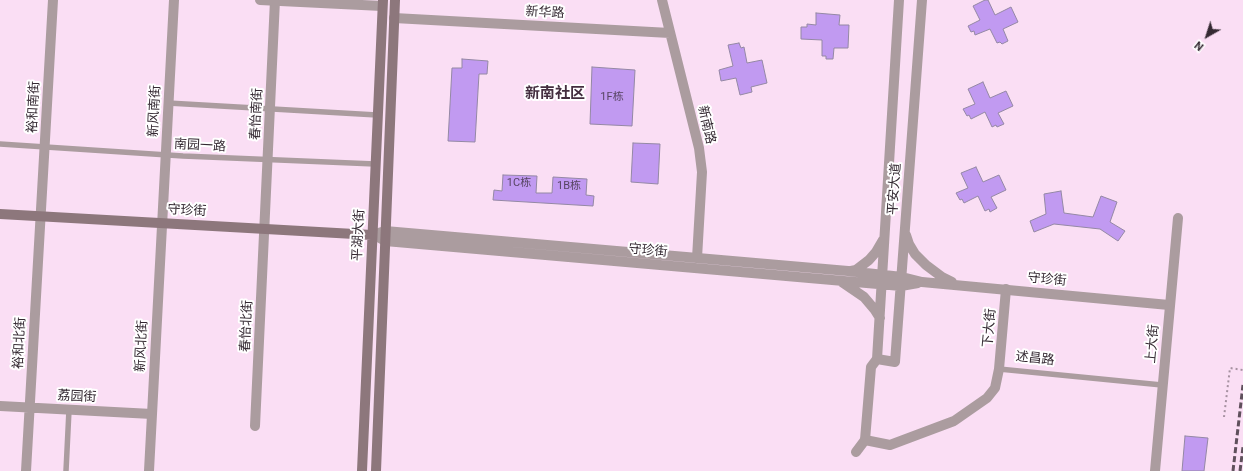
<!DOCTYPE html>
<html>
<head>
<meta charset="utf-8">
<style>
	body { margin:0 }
	#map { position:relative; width:1243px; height:471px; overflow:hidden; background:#fadef4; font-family:Roboto,sans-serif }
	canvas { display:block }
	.north { position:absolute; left:1187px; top:16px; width:40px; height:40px; -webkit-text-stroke:3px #fff; paint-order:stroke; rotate:219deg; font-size:11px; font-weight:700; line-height:16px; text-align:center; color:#342932 }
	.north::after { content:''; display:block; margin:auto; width:14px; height:18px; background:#342932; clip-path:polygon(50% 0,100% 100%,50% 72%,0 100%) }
</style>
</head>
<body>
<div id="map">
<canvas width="1243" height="471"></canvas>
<div class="north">N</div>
</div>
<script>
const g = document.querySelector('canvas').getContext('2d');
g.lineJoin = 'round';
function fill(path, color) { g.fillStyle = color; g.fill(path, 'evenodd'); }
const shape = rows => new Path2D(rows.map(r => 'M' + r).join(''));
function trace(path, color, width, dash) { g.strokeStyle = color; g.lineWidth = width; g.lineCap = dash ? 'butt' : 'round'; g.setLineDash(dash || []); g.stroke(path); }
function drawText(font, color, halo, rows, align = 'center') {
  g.font = font + ' Roboto,"Noto Sans SC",sans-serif'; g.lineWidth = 4; g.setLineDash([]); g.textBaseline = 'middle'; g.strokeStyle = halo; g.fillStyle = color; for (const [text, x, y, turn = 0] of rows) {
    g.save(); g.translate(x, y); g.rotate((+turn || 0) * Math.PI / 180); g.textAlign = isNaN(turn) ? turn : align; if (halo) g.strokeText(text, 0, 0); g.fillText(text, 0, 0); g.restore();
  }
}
const building = shape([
	[985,0,988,0,995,15,1011,7,1018,22,1003,29,1008,41,1002,44,1000,42,997,43,990,29,975,35,974,31,971,32,968,26,980,20,973,6,985,0],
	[816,13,840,15,839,25,849,25,848,48,834,48,833,59,826,59,826,56,822,56,822,40,801,39,801,27,807,27,807,24,816,25,816,13],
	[739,43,741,48,744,47,747,63,762,60,767,83,751,87,752,92,740,95,736,78,721,81,719,70,733,66,728,45,739,43],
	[462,59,488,61,487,74,479,74,475,142,448,141,452,68,462,68,462,59],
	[592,67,635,70,632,126,590,124,592,67],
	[983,82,990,98,1006,91,1013,106,998,113,1004,124,997,127,996,125,992,127,985,112,971,119,969,115,967,116,963,109,975,104,968,89,983,82],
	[633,143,660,144,658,184,631,182,633,143],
	[976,167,983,182,999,175,1006,190,991,197,997,208,990,212,989,209,985,211,978,196,964,203,962,199,960,200,956,193,968,188,961,173,976,167],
	[503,175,537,176,536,193,552,193,553,177,587,179,586,195,594,196,593,206,493,200,494,190,502,191,503,175],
	[1061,191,1064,213,1093,217,1101,196,1117,202,1110,222,1125,231,1118,241,1100,229,1054,224,1034,232,1030,221,1046,214,1044,194,1061,191],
	[1185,436,1208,438,1204,471,1182,471,1185,436]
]);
fill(building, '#c19af1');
trace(building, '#9488a4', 1);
trace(shape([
	[1224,417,1230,368,1243,370]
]), '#a691a1', 2, [2, 3]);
trace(shape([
	[168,103,377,115],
	[0,144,183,156,375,164],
	[999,369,1162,385],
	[66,471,69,410]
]), '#ab9c9f', 5.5);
trace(shape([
	[662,0,699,148,702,172,697,258],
	[394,18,670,33],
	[0,406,152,414],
	[255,426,275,0],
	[865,440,890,445,954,421,987,398,995,388,999,369,1006,289],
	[26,471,53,0],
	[149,471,174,0],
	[1155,471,1178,218]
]), '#ab9c9f', 10);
trace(shape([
	[260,0,382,6],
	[372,235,385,231,848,271,902,277,922,282,1169,305],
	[906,235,909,244,915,254,926,265,942,277,952,282],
	[378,237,385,241,901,286,918,283],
	[851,271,856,270,869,260,876,252,883,240],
	[842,282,864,297,875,310,880,318],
	[877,359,895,362,922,0],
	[856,452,865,440,871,367,877,359,899,0]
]), '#ab9c9f', 10);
trace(shape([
	[0,214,372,235],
	[362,471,383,0],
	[376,471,395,0]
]), '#8d777c', 10);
trace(shape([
	[1233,471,1243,385],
	[1240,471,1243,447]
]), '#5f505c', 3, [6, 3]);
drawText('11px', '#574562', null, [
	["1F栋",612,97],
	["1C栋",519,183],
	["1B栋",569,186]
]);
drawText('13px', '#342932', '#fff', [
	["新华路",545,13,3],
	["裕和南街",34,107,-87],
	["新风南街",155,111,-87],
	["春怡南街",257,114,-87],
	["新南路",706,125,77],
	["南园一路",200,146,3],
	["平安大道",895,189,-86],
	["守珍街",187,211,3],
	["平湖大街",359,235,-87],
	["守珍街",648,251,5],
	["守珍街",1047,280,5],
	["春怡北街",247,326,-87],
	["下大街",990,328,-85],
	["裕和北街",20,343,-87],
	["上大街",1153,344,-85],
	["新风北街",142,346,-87],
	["述昌路",1035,359,6],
	["荔园街",77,397,3]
]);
drawText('bold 15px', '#442e3f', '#fff', [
	["新南社区",555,94]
]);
</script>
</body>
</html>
